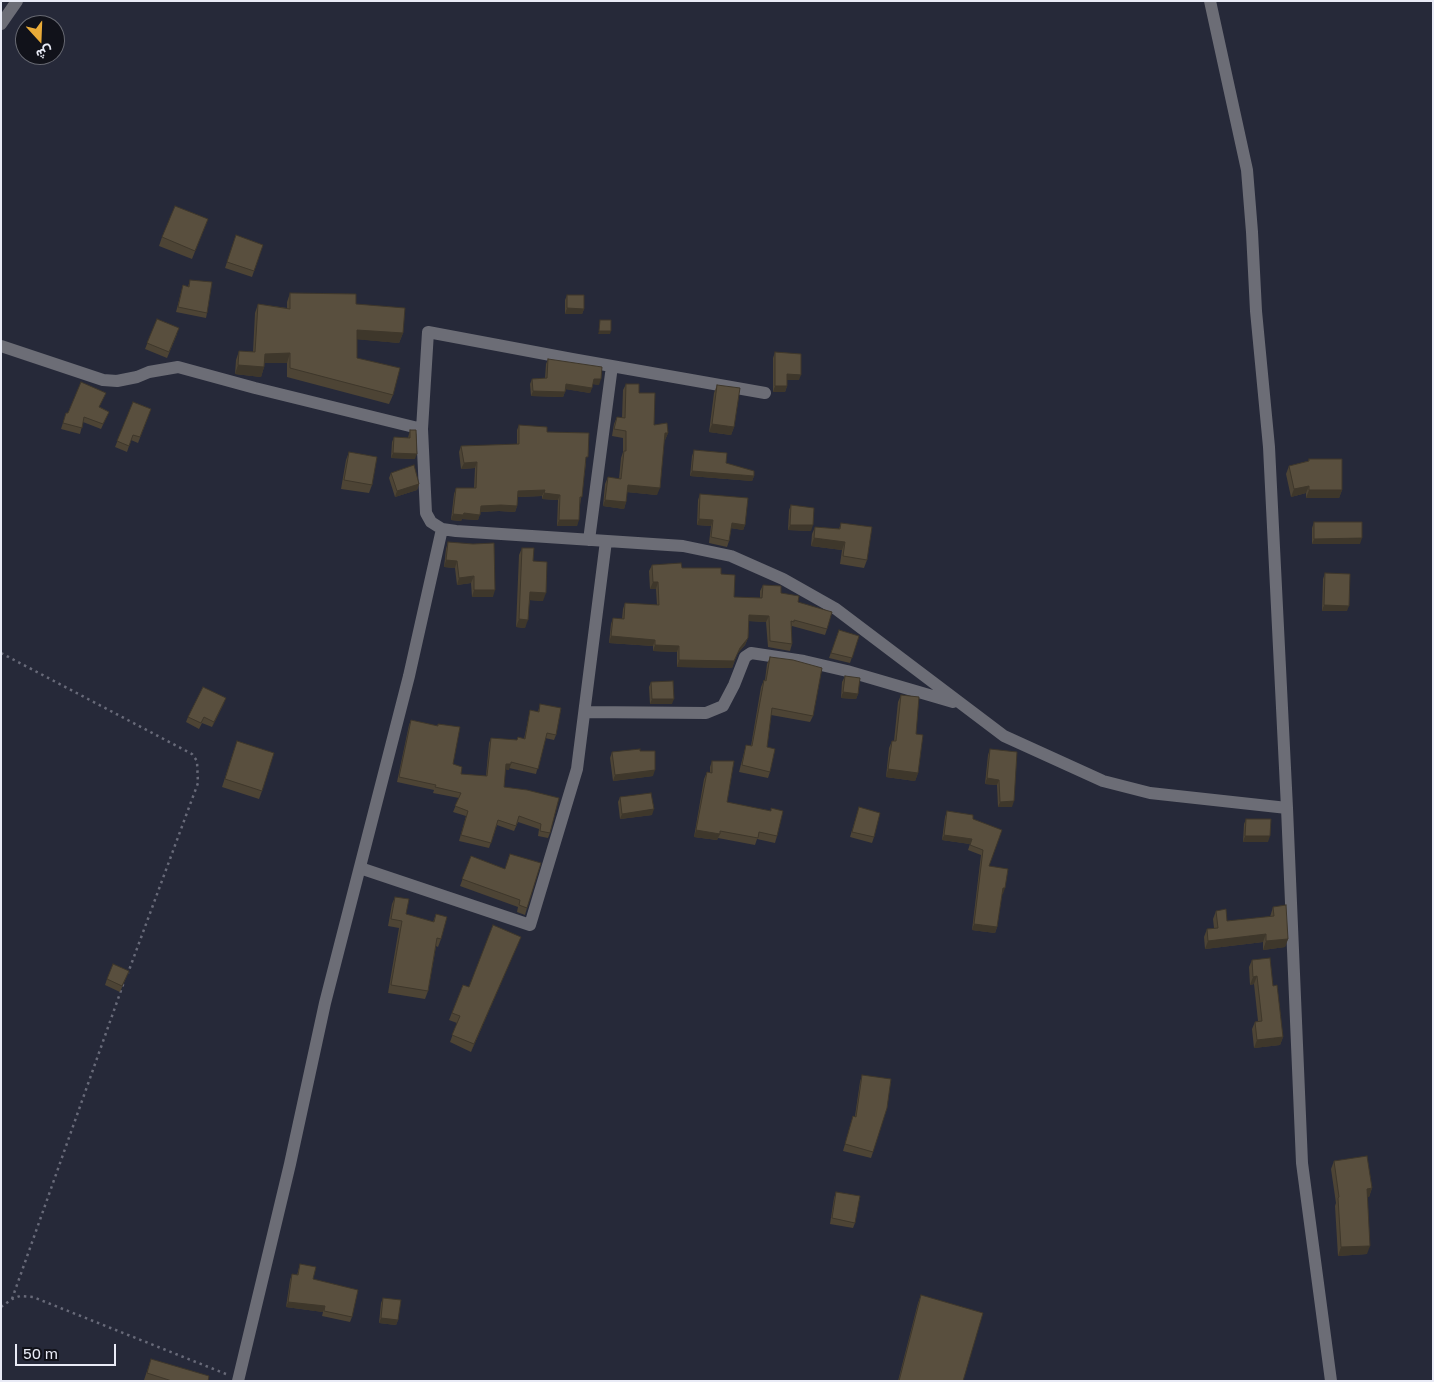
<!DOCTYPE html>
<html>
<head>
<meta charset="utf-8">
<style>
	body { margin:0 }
	#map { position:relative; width:1434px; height:1382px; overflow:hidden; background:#262939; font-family:"Golos Text",Vazirmatn,sans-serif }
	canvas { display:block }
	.frame { position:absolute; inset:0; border:2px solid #e9ebf6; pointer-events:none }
	.north { position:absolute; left:15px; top:15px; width:50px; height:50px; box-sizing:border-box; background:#11121a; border:1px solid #676972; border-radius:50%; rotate:160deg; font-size:14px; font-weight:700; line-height:20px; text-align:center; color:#e9ebf6 }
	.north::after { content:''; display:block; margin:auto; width:18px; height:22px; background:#e9ab38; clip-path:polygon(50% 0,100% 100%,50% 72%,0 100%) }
	.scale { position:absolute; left:15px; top:1344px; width:101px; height:22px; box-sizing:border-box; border:2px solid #e9ebf6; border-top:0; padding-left:6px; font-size:15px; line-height:18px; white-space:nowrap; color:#e9ebf6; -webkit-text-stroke:4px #11121a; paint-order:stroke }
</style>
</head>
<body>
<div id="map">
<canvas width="1434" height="1382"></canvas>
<div class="frame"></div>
<div class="north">ش</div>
<div class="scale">50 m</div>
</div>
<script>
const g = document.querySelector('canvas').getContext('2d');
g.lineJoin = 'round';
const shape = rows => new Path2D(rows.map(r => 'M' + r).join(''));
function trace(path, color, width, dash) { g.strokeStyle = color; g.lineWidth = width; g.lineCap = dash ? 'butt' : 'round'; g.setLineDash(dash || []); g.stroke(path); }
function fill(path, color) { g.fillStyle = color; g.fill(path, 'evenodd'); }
trace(shape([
	[1,653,192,754,197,761,198,783,128,973],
	[12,1299,124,982],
	[1,1307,12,1299,20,1296,33,1297,226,1374]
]), '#686a79', 2.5, [2.5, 4]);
trace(shape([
	[1210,1,1247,170,1252,232,1256,311,1269,447,1287,808,1302,1163,1331,1381],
	[1,24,17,1],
	[1,346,103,380,117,381,137,377,149,372,178,367,255,388,422,429,426,513,431,522,442,529,456,531,683,546,731,556,783,579,836,609,1004,736,1103,781,1150,793,1287,808],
	[422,429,428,332,572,359,765,393],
	[589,540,612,366],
	[585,712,706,713,723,706,734,685,745,657,751,653,804,661,847,671,953,702],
	[360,868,530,925,577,769,606,541],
	[238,1381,290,1164,325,1003,409,676,442,529]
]), '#6c6d76', 12);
fill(shape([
	[208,219,192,259,159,246,162,237],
	[236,235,263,245,252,277,225,268],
	[190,280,207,313,206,318,176,312,183,285,188,287],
	[290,293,356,304,403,333,399,343,357,339,357,358,393,395,389,404,287,377,287,363,264,363,264,367,261,377,235,374,236,360,239,351,253,352,255,313,258,304,287,308,287,302],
	[567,295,584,309,582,314,565,314,565,300],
	[157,319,177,334,167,358,145,349],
	[775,352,799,380,787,380,787,386,785,392,773,392,773,358],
	[548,359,599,385,593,384,590,393,566,389,563,397,531,396,530,384,532,379,545,378,546,364],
	[626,384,639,393,654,425,668,433,665,440,664,440,657,495,627,492,626,502,624,509,603,506,605,484,608,477,619,479,621,458,623,452,623,438,612,436,614,424,617,417,622,418,623,390],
	[717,385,734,427,731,435,709,432,714,393],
	[133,402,151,409,138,443,131,440,127,452,115,447],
	[100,407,109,412,101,429,83,422,80,434,61,429,66,413,68,413],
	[519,425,547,432,586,463,577,526,557,526,558,500,542,499,542,496,518,497,517,506,515,512,499,511,480,512,478,520,462,519,461,521,451,520,454,494,456,488,474,488,475,468,461,469,459,452,461,446,517,444,517,430],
	[410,430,415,459,391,458,392,442,394,437,408,438],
	[694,450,754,476,752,481,690,476,692,456],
	[349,452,372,485,369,493,341,489,346,460],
	[1309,459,1342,490,1339,498,1306,498,1306,493,1291,497,1286,474,1289,466,1308,461],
	[391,473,419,484,417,490,395,497,389,478],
	[700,494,745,525,743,530,731,528,729,541,727,547,709,543,711,526,697,525,698,500],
	[791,505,811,531,788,530,789,510],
	[1314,522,1360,544,1312,544,1312,528],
	[841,523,867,560,864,568,840,564,842,550,811,546,812,534,815,527,839,529],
	[448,542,493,597,472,597,471,583,457,585,455,568,444,567,446,549],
	[522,548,533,561,543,601,530,600,525,628,516,627,519,555],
	[652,565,682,568,721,574,734,597,760,598,760,591,763,585,781,593,798,602,827,629,825,635,792,626,791,628,792,644,790,651,768,647,766,622,749,621,748,638,745,645,737,654,732,668,677,667,677,652,653,651,653,646,609,643,611,624,613,618,622,619,623,609,625,603,657,605,656,589,650,589,649,571],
	[1325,573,1347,611,1322,611,1323,579],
	[839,630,859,636,850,663,829,658],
	[770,657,813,716,810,722,771,715,767,747,770,772,768,778,739,772,746,745,751,746,761,687,764,680,765,680,767,664],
	[845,676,858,694,856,699,841,698,842,682],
	[651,682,672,704,650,704,649,687],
	[901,695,916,734,918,773,915,781,886,777,889,748,892,741,894,741,898,702],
	[224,703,212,727,202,723,199,729,186,722,188,717],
	[540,704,556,735,554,740,545,738,536,774,509,768,509,770,505,769,504,787,550,833,548,838,538,836,539,829,518,822,514,831,497,825,489,848,459,841,466,816,453,812,459,798,433,793,434,790,397,782,409,725,411,720,437,726,438,724,453,764,461,774,486,776,489,743,491,738,517,740,524,739,529,716,530,710,538,712],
	[990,749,1012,807,998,807,997,785,985,784,988,755],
	[234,750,262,791,259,799,222,787],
	[640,751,653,776,613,781,610,758,612,752],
	[712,761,727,802,777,836,775,843,757,839,755,845,718,838,717,840,694,837,704,779,707,772,710,773,710,767],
	[620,797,652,815,620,819,618,802],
	[859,807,874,837,872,843,850,837],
	[947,811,973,819,989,866,1003,894,1002,894,997,927,995,933,972,930,981,855,968,850,970,844,942,840,945,817],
	[1246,819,1268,842,1243,842,1244,824],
	[510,854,527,908,525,915,517,912,518,907,460,886,471,856,505,869],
	[395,897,406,914,433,922,436,914,441,939,438,947,436,946,428,991,425,999,388,993,399,928,388,926,392,904],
	[1273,907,1288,939,1285,947,1263,950,1263,942,1205,949,1204,937,1207,929,1214,928,1213,919,1216,911,1227,921,1270,917],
	[521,937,471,1052,450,1042,457,1023,449,1020,463,985,469,987],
	[1252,960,1273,986,1283,1037,1280,1045,1254,1048,1252,1029,1255,1022,1258,1021,1254,984,1250,985,1249,967],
	[129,971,120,992,105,985,107,979],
	[862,1075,873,1152,871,1158,843,1151,853,1116,855,1116,860,1082],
	[1334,1161,1372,1188,1369,1197,1368,1197,1367,1254,1338,1256,1335,1206,1336,1203,1331,1169],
	[836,1192,855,1223,853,1228,830,1224,834,1198],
	[300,1264,313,1279,352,1317,350,1322,322,1316,323,1312,286,1307,290,1280,292,1274,297,1275],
	[921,1295,963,1381,898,1381,918,1303],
	[383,1298,398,1320,396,1325,379,1323,381,1303],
	[151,1359,208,1381,144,1380]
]), '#4d4435');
fill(shape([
	[567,308,584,309,582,314,565,314],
	[357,330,403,333,399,343,353,339],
	[599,331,611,331,610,334,598,334],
	[290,353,287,363,261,363,265,354],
	[238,365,264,367,261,377,235,374],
	[787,374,801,375,799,380,785,380],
	[594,379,601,379,599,385,592,384],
	[566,384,592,388,590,393,564,389],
	[775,386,787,386,785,392,773,392],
	[533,391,565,392,563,397,531,396],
	[712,424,734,427,731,435,709,432],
	[665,433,668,433,665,440,662,440],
	[393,453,417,454,415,459,391,458],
	[477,462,475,468,461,469,464,463],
	[692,471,754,476,752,481,690,476],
	[419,484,417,490,395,497,397,491],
	[628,485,660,488,657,495,626,492],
	[1309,486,1306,493,1291,497,1294,489],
	[545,490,542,496,516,497,518,491],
	[1309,490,1342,490,1339,498,1306,498],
	[544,493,560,495,558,500,542,499],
	[605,500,626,502,624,509,603,506],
	[501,505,517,506,515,512,499,511,479,512,481,506],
	[464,513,480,515,478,520,462,519,461,521,451,520,453,514],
	[699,519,713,520,711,526,697,525],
	[559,520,579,520,577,526,557,526],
	[732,523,745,525,743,530,730,528],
	[790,525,813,525,811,531,788,530],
	[814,538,845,542,842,550,811,546],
	[1362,538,1360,544,1312,544,1314,539],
	[446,560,457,561,455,568,444,567],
	[474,576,471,583,457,585,459,578],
	[653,582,658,582,656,589,650,589],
	[474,590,495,590,493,597,472,597],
	[530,592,546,593,543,601,527,600],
	[1324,605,1349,606,1347,611,1322,611],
	[749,615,769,616,766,622,747,621],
	[519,619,528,620,525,628,516,627],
	[611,636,655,640,653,646,609,643],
	[748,638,745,645,737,654,732,668,677,667,679,660,740,648],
	[655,645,679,646,677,652,653,651],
	[843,692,858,694,856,699,841,698],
	[226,698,224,703,212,727,214,722],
	[652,699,674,699,672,704,650,704],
	[506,764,511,764,509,770,504,769],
	[888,769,918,773,915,781,886,777],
	[655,770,653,776,613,781,615,775],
	[987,778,999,780,997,785,985,784],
	[1014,801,1012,807,998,807,1000,802],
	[654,809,652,815,620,819,622,814],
	[696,830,720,834,717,840,694,837],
	[944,835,972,839,970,844,942,840],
	[1245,836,1270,836,1268,842,1243,842],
	[1003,888,1005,888,1003,894,1001,894],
	[974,924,997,927,995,933,972,930],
	[1266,934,1263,942,1205,949,1208,941],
	[521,937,518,944,471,1052,474,1044],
	[1288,939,1285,947,1263,950,1266,941],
	[1257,976,1254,984,1250,985,1253,977],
	[1283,1037,1280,1045,1254,1048,1257,1040],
	[1372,1188,1369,1197,1364,1197,1367,1189],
	[1370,1246,1367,1254,1338,1256,1341,1247],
	[288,1302,325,1306,323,1312,286,1307],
	[381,1318,398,1320,396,1325,379,1323]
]), '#3e372b');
const building = shape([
	[175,206,208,219,195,251,162,237,175,206],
	[236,235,263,245,254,271,227,262,236,235],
	[190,280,212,282,207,313,178,307,183,285,189,287,190,280],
	[290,293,356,294,356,304,405,308,403,333,357,330,357,358,400,368,393,395,290,368,290,353,265,354,264,367,238,365,239,351,255,352,258,304,290,309,290,293],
	[567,295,584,295,584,309,567,308,567,295],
	[157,319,179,328,169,352,147,343,157,319],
	[600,320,611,320,611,331,599,331,600,320],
	[775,352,801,354,801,375,787,374,787,386,775,386,775,352],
	[548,359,602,367,601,379,594,379,592,388,566,384,565,392,533,391,532,379,547,378,548,359],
	[81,382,106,393,99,407,109,412,103,424,84,417,82,428,63,423,66,413,68,413,81,382],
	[626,384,639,384,639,393,655,393,654,425,667,423,668,433,665,433,660,488,628,485,626,502,605,500,608,477,621,479,624,451,626,451,626,431,614,429,617,417,625,418,626,384],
	[717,385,740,388,734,427,712,424,717,385],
	[133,402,151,409,140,437,133,435,129,446,117,441,133,402],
	[519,425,547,427,547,432,589,433,588,457,586,457,582,497,580,497,579,520,559,520,560,495,544,493,545,490,518,491,517,506,501,505,481,506,480,515,464,513,463,515,453,514,456,488,476,488,477,462,464,463,461,446,519,444,519,425],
	[410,430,416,430,417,454,393,453,394,437,410,438,410,430],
	[694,450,727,453,726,463,754,471,754,476,692,471,694,450],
	[349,452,377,457,372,485,344,480,349,452],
	[1309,459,1342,459,1342,490,1309,490,1309,486,1294,489,1289,466,1309,461,1309,459],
	[414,465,419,484,397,491,391,473,414,465],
	[700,494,748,498,745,525,732,523,729,541,711,537,713,520,699,519,700,494],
	[791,505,814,508,813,525,790,525,791,505],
	[1314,522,1362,522,1362,538,1314,539,1314,522],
	[841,523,872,527,867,560,843,556,845,542,814,538,815,527,840,529,841,523],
	[448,542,473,544,494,543,495,590,474,590,474,576,459,578,457,561,446,560,448,542],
	[522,548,534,548,533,561,547,562,546,593,530,592,528,620,519,619,522,548],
	[681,563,682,568,721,568,721,574,735,575,734,597,762,598,763,585,781,586,781,593,799,596,798,602,832,612,827,629,794,620,794,622,791,621,792,644,770,641,769,616,749,615,748,638,740,648,734,661,679,660,679,646,655,645,655,640,611,636,613,618,624,619,625,603,659,605,658,582,653,582,652,565,681,563],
	[1325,573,1350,574,1349,606,1324,605,1325,573],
	[839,630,859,636,852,658,831,653,839,630],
	[770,657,793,660,822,668,813,716,772,708,767,747,775,749,770,772,742,765,746,745,752,746,764,680,766,681,770,657],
	[845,676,860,678,858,694,843,692,845,676],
	[673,681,674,699,652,699,651,682,673,681],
	[203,687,226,698,214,722,204,717,201,723,188,717,203,687],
	[901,695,919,697,916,734,923,735,918,773,888,769,892,741,896,741,901,695],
	[540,704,561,708,556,735,547,733,538,769,511,762,511,764,506,764,504,787,527,790,559,798,550,833,540,831,541,824,519,816,516,826,498,820,491,843,461,835,468,811,455,806,461,793,435,787,436,785,399,777,411,720,438,726,438,724,460,727,453,764,462,767,461,774,487,776,491,738,517,740,518,737,525,739,530,710,539,712,540,704],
	[237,741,274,753,262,791,225,779,237,741],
	[640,749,640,751,655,751,655,770,615,775,612,752,640,749],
	[990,749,1017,752,1014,801,1000,802,999,780,987,778,990,749],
	[712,761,734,761,727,802,771,811,771,808,783,811,777,836,759,832,758,838,720,831,720,834,696,830,707,772,712,773,712,761],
	[651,793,654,809,622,814,620,797,651,793],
	[859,807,880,813,874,837,852,832,859,807],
	[947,811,973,815,973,819,1002,830,989,866,1008,869,1005,888,1003,888,997,927,974,924,983,850,970,845,972,839,944,835,947,811],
	[1246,819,1271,819,1270,836,1245,836,1246,819],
	[510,854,541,863,527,908,519,905,520,900,462,879,471,856,505,869,510,854],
	[395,897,409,899,406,914,434,922,436,914,447,917,441,939,437,938,428,991,391,985,402,921,391,919,395,897],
	[1286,905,1288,939,1266,941,1266,934,1208,941,1207,929,1218,928,1216,911,1226,909,1227,921,1274,916,1273,907,1286,905],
	[493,925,521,937,474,1044,452,1035,460,1016,452,1013,463,985,469,987,493,925],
	[1270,958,1273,986,1277,985,1283,1037,1257,1040,1255,1022,1262,1021,1257,976,1253,977,1252,960,1270,958],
	[113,964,129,971,122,986,107,979,113,964],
	[862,1075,891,1079,887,1108,873,1152,845,1144,853,1116,856,1117,862,1075],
	[1367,1156,1372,1188,1367,1189,1370,1246,1341,1247,1338,1198,1339,1197,1334,1161,1367,1156],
	[836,1192,860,1196,855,1223,832,1218,836,1192],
	[300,1264,316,1267,313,1279,358,1290,352,1317,324,1311,325,1306,288,1302,292,1274,298,1275,300,1264],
	[921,1295,983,1313,963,1381,899,1381,921,1295],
	[383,1298,401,1300,398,1320,381,1318,383,1298],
	[151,1359,209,1376,208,1381,172,1381,147,1373,151,1359]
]);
fill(building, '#594f3e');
trace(building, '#3e372b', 1);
</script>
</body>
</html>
